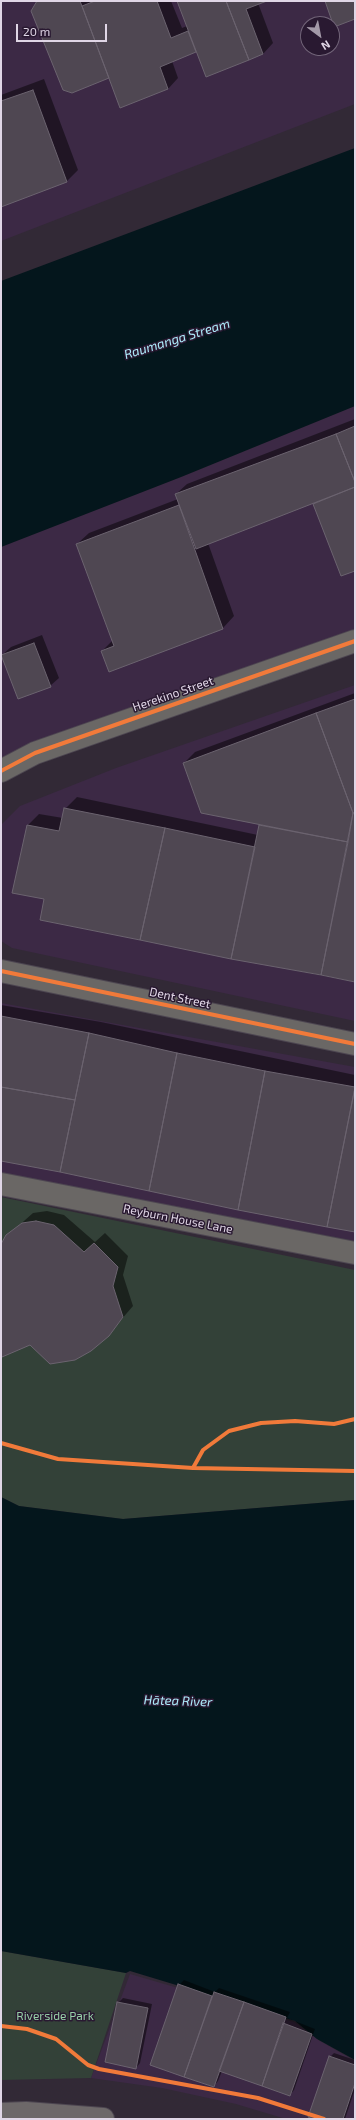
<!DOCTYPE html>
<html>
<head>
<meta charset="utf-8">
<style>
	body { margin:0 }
	#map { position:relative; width:356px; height:2120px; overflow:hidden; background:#322936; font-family:"Exo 2",sans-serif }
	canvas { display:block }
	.frame { position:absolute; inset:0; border:2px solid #e0d6e6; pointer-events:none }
	.north { position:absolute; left:300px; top:16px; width:40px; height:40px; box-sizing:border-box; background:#291931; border:1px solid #726579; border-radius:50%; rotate:148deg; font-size:11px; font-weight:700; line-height:16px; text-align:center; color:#e0d6e6 }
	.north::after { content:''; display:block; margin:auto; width:14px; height:18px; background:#a399a8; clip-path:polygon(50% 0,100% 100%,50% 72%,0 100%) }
	.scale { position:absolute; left:16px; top:24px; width:91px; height:18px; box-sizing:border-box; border:2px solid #e0d6e6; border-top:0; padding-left:5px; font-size:12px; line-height:14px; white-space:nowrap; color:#e0d6e6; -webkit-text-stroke:3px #291931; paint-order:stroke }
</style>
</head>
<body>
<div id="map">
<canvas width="356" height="2120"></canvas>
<div class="frame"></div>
<div class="north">N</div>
<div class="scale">20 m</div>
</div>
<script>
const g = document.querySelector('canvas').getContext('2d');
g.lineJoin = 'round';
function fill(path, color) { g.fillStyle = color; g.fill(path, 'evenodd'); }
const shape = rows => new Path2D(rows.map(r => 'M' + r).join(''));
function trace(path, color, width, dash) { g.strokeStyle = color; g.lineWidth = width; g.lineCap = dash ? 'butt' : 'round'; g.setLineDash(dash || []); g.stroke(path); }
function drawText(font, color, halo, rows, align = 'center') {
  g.font = font + ' "Exo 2",sans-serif'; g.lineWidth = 3; g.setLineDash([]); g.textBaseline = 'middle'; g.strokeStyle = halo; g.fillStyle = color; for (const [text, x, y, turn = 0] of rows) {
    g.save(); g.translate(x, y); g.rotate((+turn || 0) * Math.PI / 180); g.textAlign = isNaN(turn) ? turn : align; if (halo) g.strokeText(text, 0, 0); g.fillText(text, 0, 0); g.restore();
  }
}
fill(shape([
	[1,1,355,1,355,104,1,241],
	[308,24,332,24,332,48,308,48],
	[355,406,355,637,1,763,1,547,181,477],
	[355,685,355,1021,12,948,1,941,1,825,20,806,116,768],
	[1,1003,355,1067,355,1241,1,1173],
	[130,1974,294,2022,320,2041,355,2061,355,2119,286,2119,236,2104,162,2088,91,2078]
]), '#3c2945');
fill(shape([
	[1,1197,355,1270,355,1500,123,1519,19,1506,1,1497],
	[1,1951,126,1973,91,2078,1,2080]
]), '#334138');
fill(shape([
	[355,148,355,406,181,477,1,547,1,281],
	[1,1497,19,1506,123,1519,355,1500,355,2060,317,2039,295,2021,130,1971,126,1973,1,1951]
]), '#04161c');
fill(shape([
	[38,1,171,1,182,28,187,26,178,1,264,1,258,3,273,43,263,54,197,51,172,61,178,78,168,89,110,77],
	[44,79,78,170,67,181,1,206,1,95],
	[355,419,355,570,314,504,318,501,208,543,234,616,223,628,110,670,102,651,113,640,77,544,89,533,178,499,176,494,187,484],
	[42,635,59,678,50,686,2,655,11,647],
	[355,693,355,982,231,958,46,899,28,825,39,814,63,818,65,809,77,797,258,835,260,824,184,763,195,752],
	[1,1005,101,1022,355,1075,355,1231,1,1160],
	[47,1211,64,1215,95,1242,105,1233,128,1256,123,1275,133,1306,108,1335,31,1344,1,1352,1,1245,7,1236,33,1213],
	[184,1980,215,1992,219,1988,290,2012,287,2018,315,2029,294,2090,290,2095,222,2071,218,2081,214,2086,152,2064,179,1985],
	[123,1998,152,2004,140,2063,136,2068,118,2003],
	[334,2053,355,2060,355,2089,345,2119,316,2119,330,2057]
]), '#0007');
const building = shape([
	[37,1,80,1,109,78,72,93,63,90,31,11,37,1],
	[95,1,157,1,171,38,188,31,196,52,160,67,168,89,120,108,82,6,95,1],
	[177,1,226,1,249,60,206,77,177,1],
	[226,1,267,1,246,9,263,54,249,60,226,1],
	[325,1,355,1,355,19,334,27,325,1],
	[33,90,67,182,1,207,1,101,33,90],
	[355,426,355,482,336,434,355,426],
	[336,434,355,482,355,487,196,549,175,494,336,434],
	[355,487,355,571,341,576,313,504,355,487],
	[179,505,223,629,109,672,101,651,114,646,76,544,179,505],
	[34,643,51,687,18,699,1,655,34,643],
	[355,699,355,813,353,813,316,713,355,699],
	[316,713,353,813,348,842,201,813,183,763,316,713],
	[64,808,165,828,140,940,40,920,44,899,12,893,27,825,59,831,64,808],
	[353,813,355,813,355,982,321,975,353,813],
	[259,825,348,842,321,975,231,959,259,825],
	[165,828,255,847,231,959,140,940,165,828],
	[1,1016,89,1033,75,1100,1,1087,1,1016],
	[89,1033,177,1053,149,1191,60,1172,89,1033],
	[177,1053,265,1071,238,1210,149,1191,177,1053],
	[265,1071,355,1087,327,1227,238,1210,265,1071],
	[1,1087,75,1100,60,1172,1,1161,1,1087],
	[355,1088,355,1232,327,1227,355,1088],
	[36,1221,54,1225,84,1252,94,1243,118,1267,113,1286,123,1317,109,1336,91,1351,75,1360,50,1364,30,1345,2,1357,1,1354,1,1244,6,1235,22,1223,36,1221],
	[178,1984,212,1996,184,2077,150,2065,178,1984],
	[214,1992,244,2002,214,2087,184,2077,214,1992],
	[117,2002,148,2008,136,2069,105,2062,117,2002],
	[244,2002,286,2017,262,2086,219,2071,244,2002],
	[283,2023,312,2034,290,2096,262,2086,283,2023],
	[329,2056,355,2065,355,2083,343,2119,313,2119,308,2117,329,2056]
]);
fill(building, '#4f4752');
trace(building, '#6b636f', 1);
const minor = shape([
	[1,771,35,753,355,641],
	[1,971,355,1044],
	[1,1184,355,1253]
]);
const major = shape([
	[1,2114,26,2113,103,2119]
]);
trace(minor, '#4d4651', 24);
trace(major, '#4d4651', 24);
trace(minor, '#6a6765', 22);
trace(major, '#6d6869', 22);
trace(shape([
	[1,771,35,753,355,641],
	[1,971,355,1044],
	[1,1443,58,1459,193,1468,203,1450,229,1431,261,1423,295,1421,334,1424,355,1419],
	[193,1468,355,1471],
	[1,2026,27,2029,56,2039,88,2065,99,2069,258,2098,324,2119]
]), '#f17a3a', 4);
drawText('12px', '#e0d6e6', '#291931', [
	["Herekino Street",173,694,-19],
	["Dent Street",180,998,12],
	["Reyburn House Lane",178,1219,11]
]);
drawText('12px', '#97d0a7', '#291931', [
	["Riverside Park",55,2016]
]);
drawText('italic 13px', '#adecfb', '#291931', [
	["Raumanga Stream",177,339,-17],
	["Hātea River",178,1701,2]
]);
</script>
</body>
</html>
